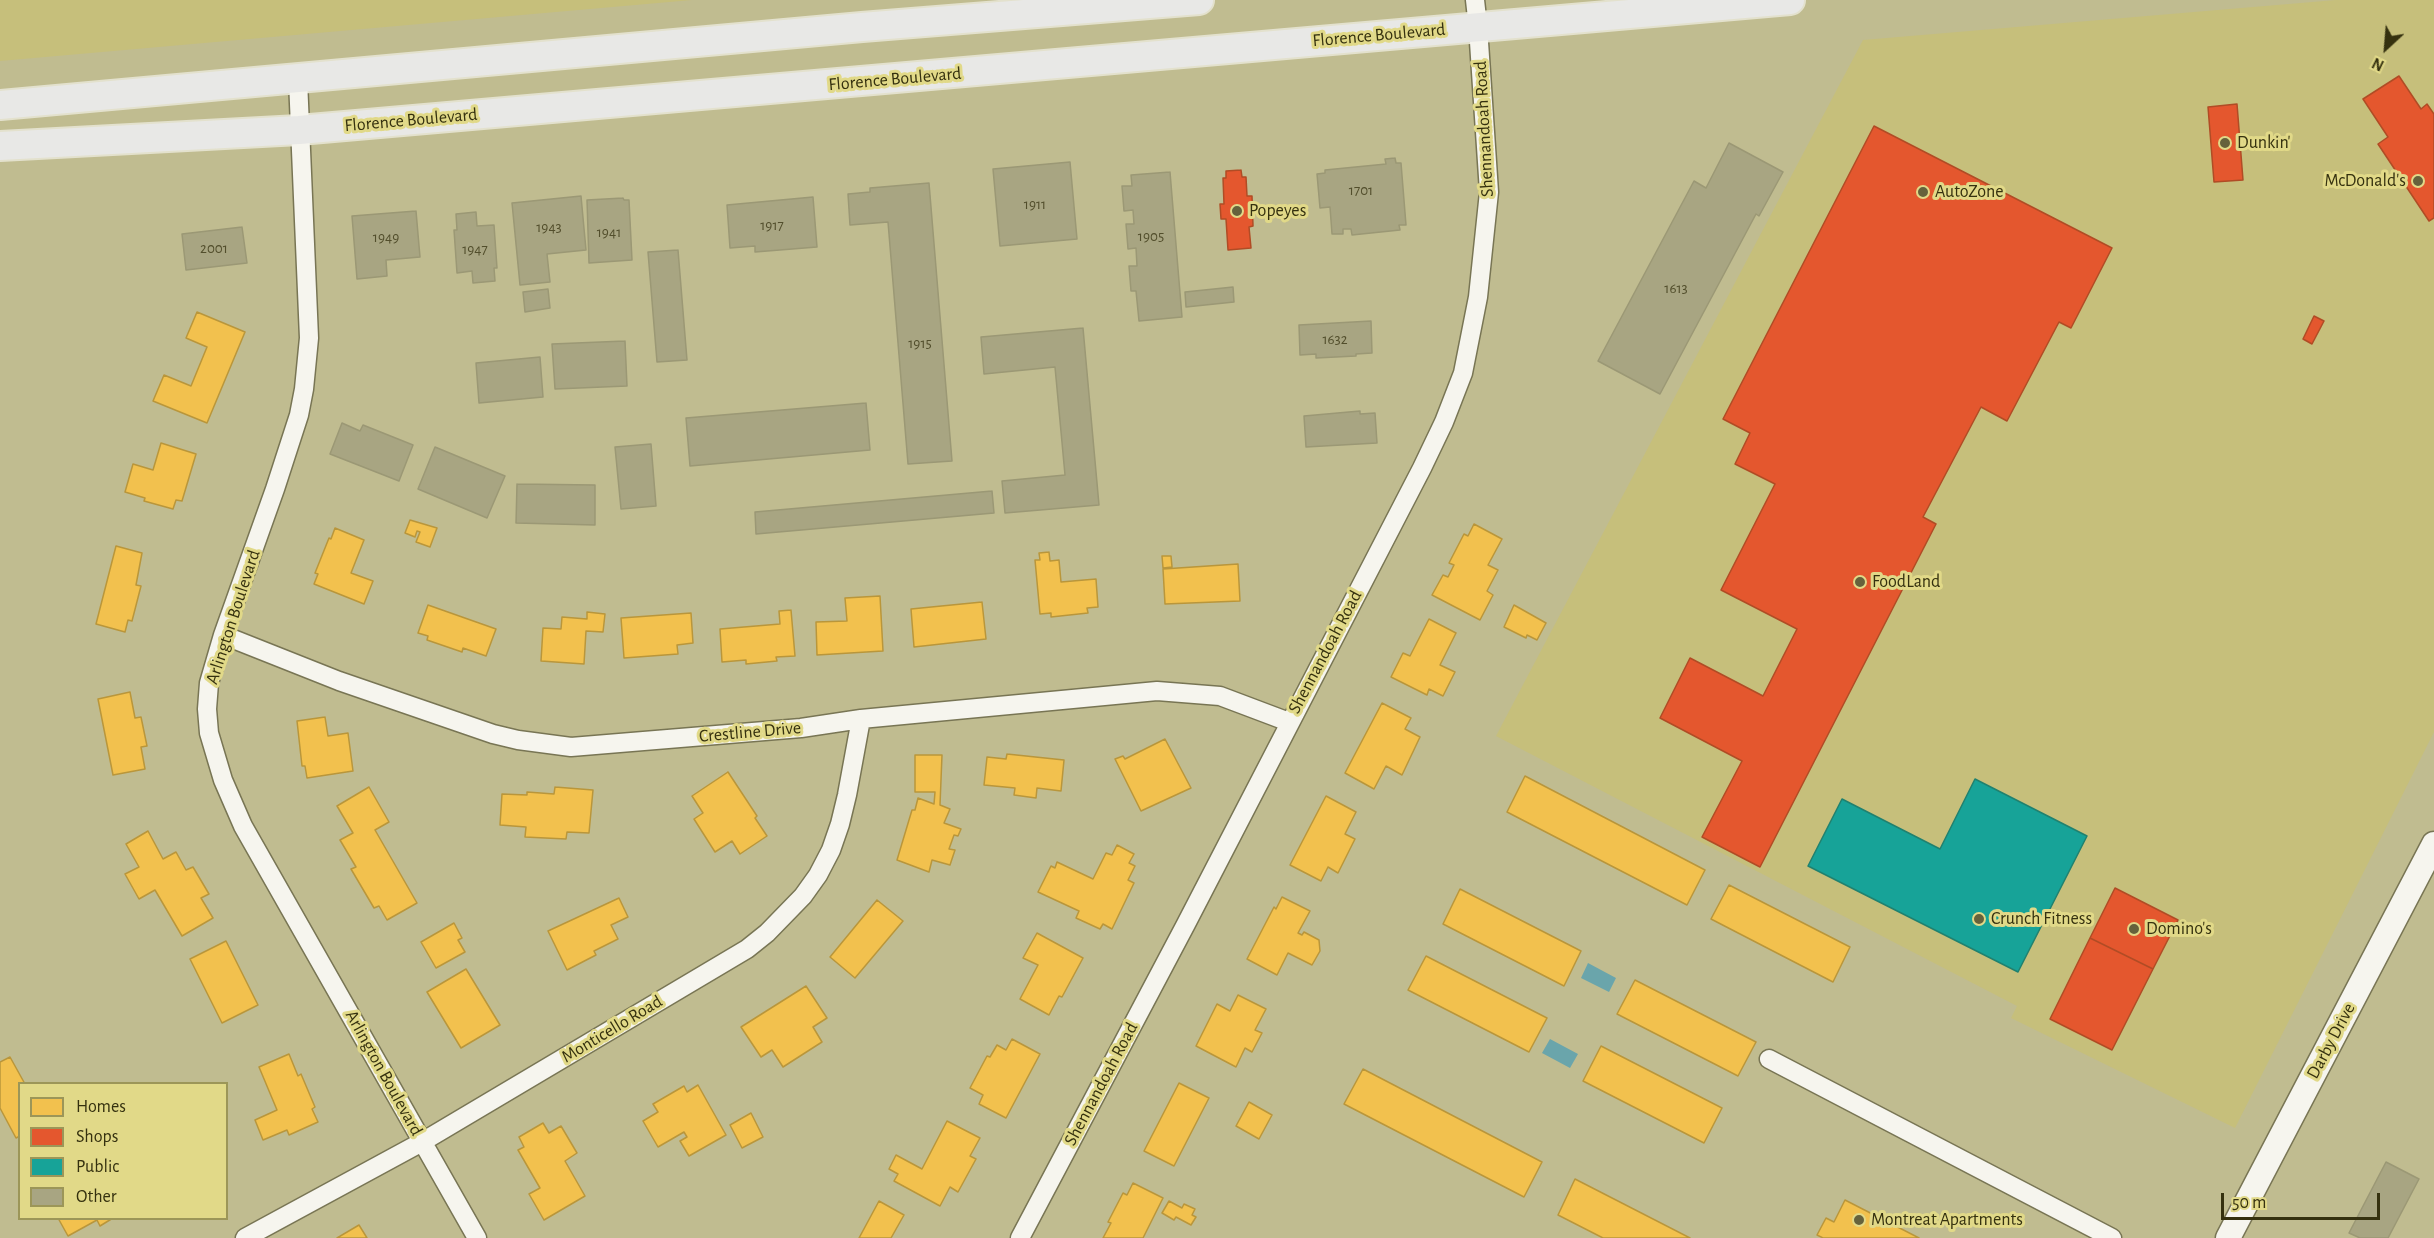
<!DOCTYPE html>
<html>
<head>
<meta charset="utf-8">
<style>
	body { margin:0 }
	#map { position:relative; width:2434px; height:1238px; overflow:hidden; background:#c0bc90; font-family:"Alegreya Sans",sans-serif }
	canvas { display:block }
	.legend { position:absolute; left:18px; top:1082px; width:210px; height:138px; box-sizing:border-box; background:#e1d988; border:2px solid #9c9658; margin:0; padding:8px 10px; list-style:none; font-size:18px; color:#35310f }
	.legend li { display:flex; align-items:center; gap:12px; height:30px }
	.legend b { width:30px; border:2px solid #9c9658 }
	.north { position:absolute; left:2356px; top:18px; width:60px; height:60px; -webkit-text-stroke:4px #e1d988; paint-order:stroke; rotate:206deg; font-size:16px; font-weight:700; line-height:24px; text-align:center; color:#35310f }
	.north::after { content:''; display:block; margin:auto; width:21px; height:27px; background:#35310f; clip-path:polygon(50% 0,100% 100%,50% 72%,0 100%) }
	.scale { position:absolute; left:2221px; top:1193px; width:159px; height:27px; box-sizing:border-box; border:3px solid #35310f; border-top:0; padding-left:8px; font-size:18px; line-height:21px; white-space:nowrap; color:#35310f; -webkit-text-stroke:4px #e1d988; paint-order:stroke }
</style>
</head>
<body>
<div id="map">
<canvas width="2434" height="1238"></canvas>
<ul class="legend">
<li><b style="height:16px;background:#f2c14e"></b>Homes</li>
<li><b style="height:16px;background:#e4572e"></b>Shops</li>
<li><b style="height:16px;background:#17a398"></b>Public</li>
<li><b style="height:16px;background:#a8a582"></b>Other</li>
</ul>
<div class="north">N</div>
<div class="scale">50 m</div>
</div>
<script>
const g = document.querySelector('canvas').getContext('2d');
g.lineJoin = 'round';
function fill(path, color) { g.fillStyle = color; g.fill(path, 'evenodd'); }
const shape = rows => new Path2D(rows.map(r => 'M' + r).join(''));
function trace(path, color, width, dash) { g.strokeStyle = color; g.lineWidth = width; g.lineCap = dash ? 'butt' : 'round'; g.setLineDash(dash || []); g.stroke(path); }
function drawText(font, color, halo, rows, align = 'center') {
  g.font = font + ' "Alegreya Sans",sans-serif'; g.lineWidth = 6; g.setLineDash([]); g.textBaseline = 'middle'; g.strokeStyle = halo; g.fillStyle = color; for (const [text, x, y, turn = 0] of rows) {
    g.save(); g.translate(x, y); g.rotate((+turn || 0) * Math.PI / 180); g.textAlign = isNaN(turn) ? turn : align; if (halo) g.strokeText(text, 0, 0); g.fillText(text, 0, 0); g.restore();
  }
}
fill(shape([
	[0,0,692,0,0,61],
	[2336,0,2434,0,2434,732,2235,1128,2011,1018,2017,1006,1496,736,1863,40]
]), '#c6bf7b');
fill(shape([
	[1588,963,1616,978,1609,992,1581,978],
	[1550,1039,1578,1054,1570,1068,1542,1053]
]), '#6aa5ab');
const homes = shape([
	[197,312,245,332,207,423,153,401,164,375,191,386,207,347,186,338,197,312],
	[161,443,196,454,182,501,176,500,173,509,144,501,145,498,125,492,133,464,153,470,161,443],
	[410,520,437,528,430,547,416,542,420,532,417,531,415,537,405,533,410,520],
	[1474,524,1502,539,1488,565,1498,570,1487,591,1493,595,1480,620,1432,595,1443,575,1448,577,1454,565,1449,563,1464,534,1468,536,1474,524],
	[335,528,364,540,351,573,373,581,364,604,314,584,318,574,315,573,329,538,331,539,335,528],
	[116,546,142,553,136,585,141,586,132,621,128,620,125,632,96,624,116,546],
	[1049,552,1050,561,1059,560,1061,582,1096,579,1098,607,1087,608,1088,613,1051,617,1051,613,1040,614,1035,560,1040,560,1039,553,1049,552],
	[1162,556,1171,556,1172,567,1163,568,1162,556],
	[1238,564,1240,601,1165,604,1163,569,1238,564],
	[880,596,883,651,817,655,816,622,847,621,845,598,880,596],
	[982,602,986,639,914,647,911,609,982,602],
	[428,605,496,629,486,656,463,648,462,652,427,640,428,636,418,633,428,605],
	[1514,605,1546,623,1537,640,1527,635,1526,638,1504,627,1514,605],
	[791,610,795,656,776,657,777,661,746,664,746,660,722,662,720,629,780,624,779,611,791,610],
	[587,612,605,614,603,632,586,631,584,664,541,661,543,628,561,629,562,617,587,619,587,612],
	[691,613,693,643,677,645,678,654,624,658,621,618,691,613],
	[1429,619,1456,633,1440,665,1455,672,1443,696,1429,689,1427,695,1391,677,1403,653,1410,656,1429,619],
	[130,692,135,718,141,717,147,746,141,747,145,769,113,775,98,699,130,692],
	[1382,703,1411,718,1405,729,1420,737,1402,775,1386,766,1374,789,1345,773,1382,703],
	[325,717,328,736,348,733,353,771,307,778,305,766,302,766,297,721,325,717],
	[1165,739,1191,788,1141,811,1115,759,1123,756,1125,759,1165,739],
	[1007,754,1064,760,1061,791,1037,788,1036,798,1014,795,1015,788,984,785,987,757,1006,759,1007,754],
	[915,755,942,755,940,805,950,809,944,823,961,829,958,836,954,835,949,849,955,850,950,865,932,860,929,872,897,860,912,810,915,810,918,798,934,804,935,792,915,792,915,755],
	[728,772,757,816,755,818,767,836,740,854,732,841,715,852,694,819,703,813,692,796,728,772],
	[1525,776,1705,870,1687,905,1507,812,1525,776],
	[369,787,389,822,375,830,417,903,387,920,379,906,374,908,351,869,356,867,340,840,353,833,337,806,369,787],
	[555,787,593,790,589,833,567,832,566,839,525,837,526,827,500,825,502,794,527,795,527,792,554,794,555,787],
	[1326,796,1356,812,1345,834,1355,839,1338,873,1328,867,1321,881,1290,865,1326,796],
	[148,831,163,859,176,852,186,870,193,867,209,894,201,898,213,918,182,936,155,890,139,899,125,874,139,867,126,844,148,831],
	[1117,845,1134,854,1129,863,1135,866,1128,880,1134,883,1112,929,1103,924,1100,929,1076,918,1079,911,1038,892,1051,866,1055,868,1057,862,1093,879,1106,853,1112,855,1117,845],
	[1729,885,1850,947,1833,982,1711,919,1729,885],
	[1460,889,1581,951,1564,986,1443,924,1460,889],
	[1282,897,1310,911,1298,933,1302,935,1304,932,1319,940,1320,951,1312,965,1288,953,1277,975,1247,959,1274,907,1276,909,1282,897],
	[619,898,628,917,611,925,618,939,594,951,596,955,567,970,548,931,619,898],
	[877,900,903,921,855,978,830,957,877,900],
	[454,923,462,938,458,940,465,952,436,968,421,942,454,923],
	[1037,933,1083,958,1062,997,1059,996,1049,1015,1020,999,1038,965,1023,958,1037,933],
	[226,941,258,1005,222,1023,190,959,226,941],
	[1426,956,1547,1018,1529,1052,1408,990,1426,956],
	[466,969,500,1025,461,1048,427,992,466,969],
	[1635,980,1756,1042,1738,1076,1617,1014,1635,980],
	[806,986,827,1018,813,1027,822,1042,783,1067,772,1050,761,1057,741,1027,806,986],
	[1238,995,1266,1009,1255,1030,1262,1033,1252,1052,1245,1048,1236,1067,1196,1046,1217,1004,1230,1011,1238,995],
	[1012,1039,1040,1054,1006,1118,979,1104,983,1095,970,1088,987,1056,990,1057,997,1045,1006,1050,1012,1039],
	[1601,1046,1722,1108,1704,1143,1583,1081,1601,1046],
	[289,1054,298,1076,301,1074,315,1107,312,1109,318,1122,289,1135,287,1130,263,1140,255,1120,277,1110,259,1067,289,1054],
	[10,1057,25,1084,20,1084,20,1136,16,1138,0,1108,0,1062,10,1057],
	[1363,1069,1542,1162,1524,1197,1344,1104,1363,1069],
	[1179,1083,1209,1098,1174,1166,1144,1151,1179,1083],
	[698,1085,726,1135,689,1156,680,1141,687,1137,684,1132,658,1147,643,1121,658,1112,653,1104,684,1086,687,1092,698,1085],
	[1249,1102,1272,1115,1259,1139,1236,1126,1249,1102],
	[751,1113,763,1137,742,1148,730,1125,751,1113],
	[947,1121,980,1138,970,1156,976,1159,958,1192,950,1187,940,1206,894,1181,898,1174,889,1169,896,1155,922,1169,947,1121],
	[543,1123,549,1133,561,1126,577,1153,565,1161,585,1196,544,1220,529,1194,540,1188,518,1150,524,1147,519,1137,543,1123],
	[1575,1179,1690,1238,1603,1238,1558,1215,1575,1179],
	[1133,1183,1163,1198,1143,1238,1103,1238,1111,1223,1108,1222,1123,1193,1127,1195,1133,1183],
	[1845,1200,1919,1238,1823,1238,1817,1235,1826,1218,1834,1222,1845,1200],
	[879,1201,904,1215,891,1238,859,1238,879,1201],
	[1169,1201,1182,1208,1184,1204,1195,1209,1192,1215,1196,1217,1191,1225,1176,1217,1174,1220,1162,1213,1169,1201],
	[58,1218,113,1218,100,1226,97,1220,68,1236,58,1218],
	[359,1225,367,1238,337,1238,359,1225]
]);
fill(homes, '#f2c14e');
trace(homes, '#b9963b', 1.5);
const shops = shape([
	[2399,76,2421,109,2427,104,2434,114,2434,218,2429,221,2378,144,2388,137,2363,99,2399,76],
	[2237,104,2243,180,2214,182,2208,107,2237,104],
	[1874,126,2112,248,2071,328,2059,322,2007,421,1981,407,1923,517,1936,524,1760,867,1702,837,1742,761,1660,718,1690,658,1763,696,1797,629,1721,590,1775,484,1735,464,1750,433,1723,419,1874,126],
	[1241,170,1242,177,1246,177,1247,196,1252,196,1253,226,1249,227,1251,248,1228,250,1226,219,1221,219,1220,204,1224,204,1223,178,1226,178,1226,171,1241,170],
	[2314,316,2324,321,2312,344,2303,339,2314,316],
	[2115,888,2178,920,2153,969,2090,938,2115,888],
	[2090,938,2153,969,2112,1050,2050,1019,2090,938]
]);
fill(shops, '#e4572e');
trace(shops, '#b04c25', 1.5);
const public = shape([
	[1975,779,2087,836,2018,972,1808,866,1842,799,1940,849,1975,779]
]);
fill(public, '#17a398');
trace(public, '#20816f', 1.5);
const building = shape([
	[1729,143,1783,172,1759,216,1756,214,1660,394,1598,361,1694,181,1706,188,1729,143],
	[1395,158,1396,163,1401,163,1406,225,1399,225,1400,230,1352,235,1351,229,1343,229,1343,234,1332,234,1330,207,1320,208,1317,174,1325,173,1325,170,1386,164,1385,159,1395,158],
	[1070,162,1077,239,1000,246,993,169,1070,162],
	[1170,172,1182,317,1139,321,1136,291,1131,291,1129,266,1137,266,1136,248,1128,249,1126,224,1134,224,1133,210,1124,211,1122,186,1132,186,1131,175,1170,172],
	[929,183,952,461,908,464,888,222,850,225,848,194,870,192,870,188,929,183],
	[581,196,586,250,547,254,550,282,520,285,512,203,581,196],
	[813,197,817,247,755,252,755,246,730,248,727,205,813,197],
	[623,198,624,200,629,200,632,260,589,263,587,200,623,198],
	[416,211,420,257,386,260,387,276,357,279,352,216,416,211],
	[476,212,477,226,494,225,497,268,494,268,495,281,473,283,472,271,457,273,454,230,457,230,456,214,476,212],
	[242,227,247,263,186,270,182,234,242,227],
	[678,250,687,360,657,362,648,252,678,250],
	[1233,287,1234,302,1186,307,1185,292,1233,287],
	[548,289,550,308,525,312,523,292,548,289],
	[1371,321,1372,353,1356,354,1356,356,1316,358,1316,354,1300,355,1299,325,1371,321],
	[1083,328,1099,505,1005,513,1002,481,1065,475,1055,367,984,374,981,337,1083,328],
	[625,341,627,386,555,389,552,344,625,341],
	[540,357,543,397,479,403,476,363,540,357],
	[866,403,870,450,690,466,686,418,866,403],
	[1360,411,1360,414,1375,413,1377,443,1306,447,1304,416,1360,411],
	[342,423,360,431,363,425,413,445,399,481,330,454,342,423],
	[651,444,656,506,621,509,615,447,651,444],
	[435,447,505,476,487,518,418,489,435,447],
	[517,484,595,485,595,525,516,523,517,484],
	[992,491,994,513,756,534,755,512,992,491],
	[2386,1162,2419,1179,2388,1238,2360,1238,2349,1233,2386,1162]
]);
fill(building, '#a8a582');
trace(building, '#9b9875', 1.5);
const minor = shape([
	[298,80,309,338,304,389,299,415,275,489,223,635,209,683,207,709,209,733,223,780,243,826,477,1238],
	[223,635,339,681,493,734,518,740,571,747,801,728,861,719,1157,691,1220,696,1289,722],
	[1769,1059,2112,1238],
	[245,1238,422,1142,747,949,767,933,803,896,818,875,831,850,840,824,847,795,861,719],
	[1020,1238,1186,924,1422,468,1444,422,1463,373,1478,297,1489,192,1478,27,1475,0]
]);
const secondary = shape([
	[2228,1238,2434,844]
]);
const trunk = shape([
	[0,105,862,27,1199,0],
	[0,146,299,130,1790,0]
]);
trace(minor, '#787554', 21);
trace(secondary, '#787554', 27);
trace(trunk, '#e3e1cd', 32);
trace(minor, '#f6f5ee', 18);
trace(secondary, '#f6f5ee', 24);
trace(trunk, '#e8e8e6', 28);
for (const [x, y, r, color] of [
	[2225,143,6,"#66623c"],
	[2418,181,6,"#66623c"],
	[1923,192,6,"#66623c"],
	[1237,211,6,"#66623c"],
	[1860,582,6,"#66623c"],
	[1979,919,6,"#66623c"],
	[2134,929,6,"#66623c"],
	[1859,1220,6,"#66623c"]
]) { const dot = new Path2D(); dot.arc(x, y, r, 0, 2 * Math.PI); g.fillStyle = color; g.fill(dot); trace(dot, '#e1d988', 2); }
drawText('15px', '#524e2c', null, [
	["1701",1361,190],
	["1911",1035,204],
	["1917",772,225],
	["1943",549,227],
	["1941",609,232],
	["1905",1151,236],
	["1949",386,237],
	["2001",214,248],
	["1947",475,249],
	["1613",1676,288],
	["1632",1335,339],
	["1915",920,343]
]);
drawText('18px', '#35310f', '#e1d988', [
	["Florence Boulevard",1379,35,-5],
	["Florence Boulevard",895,79,-5],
	["Florence Boulevard",411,120,-5],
	["Shennandoah Road",1484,129,-93],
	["Arlington Boulevard",233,617,-72],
	["Shennandoah Road",1325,652,-62],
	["Crestline Drive",750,732,-5],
	["Monticello Road",612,1029,-31],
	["Darby Drive",2331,1041,-62],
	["Arlington Boulevard",384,1073,61],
	["Shennandoah Road",1101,1084,-62]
]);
drawText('18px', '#35310f', '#e1d988', [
	["Dunkin'",2237,143],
	["McDonald's",2406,181,"right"],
	["AutoZone",1935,192],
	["Popeyes",1249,211],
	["FoodLand",1872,582],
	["Crunch Fitness",1991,919],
	["Domino's",2146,929],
	["Montreat Apartments",1871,1220]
], 'left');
</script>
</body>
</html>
